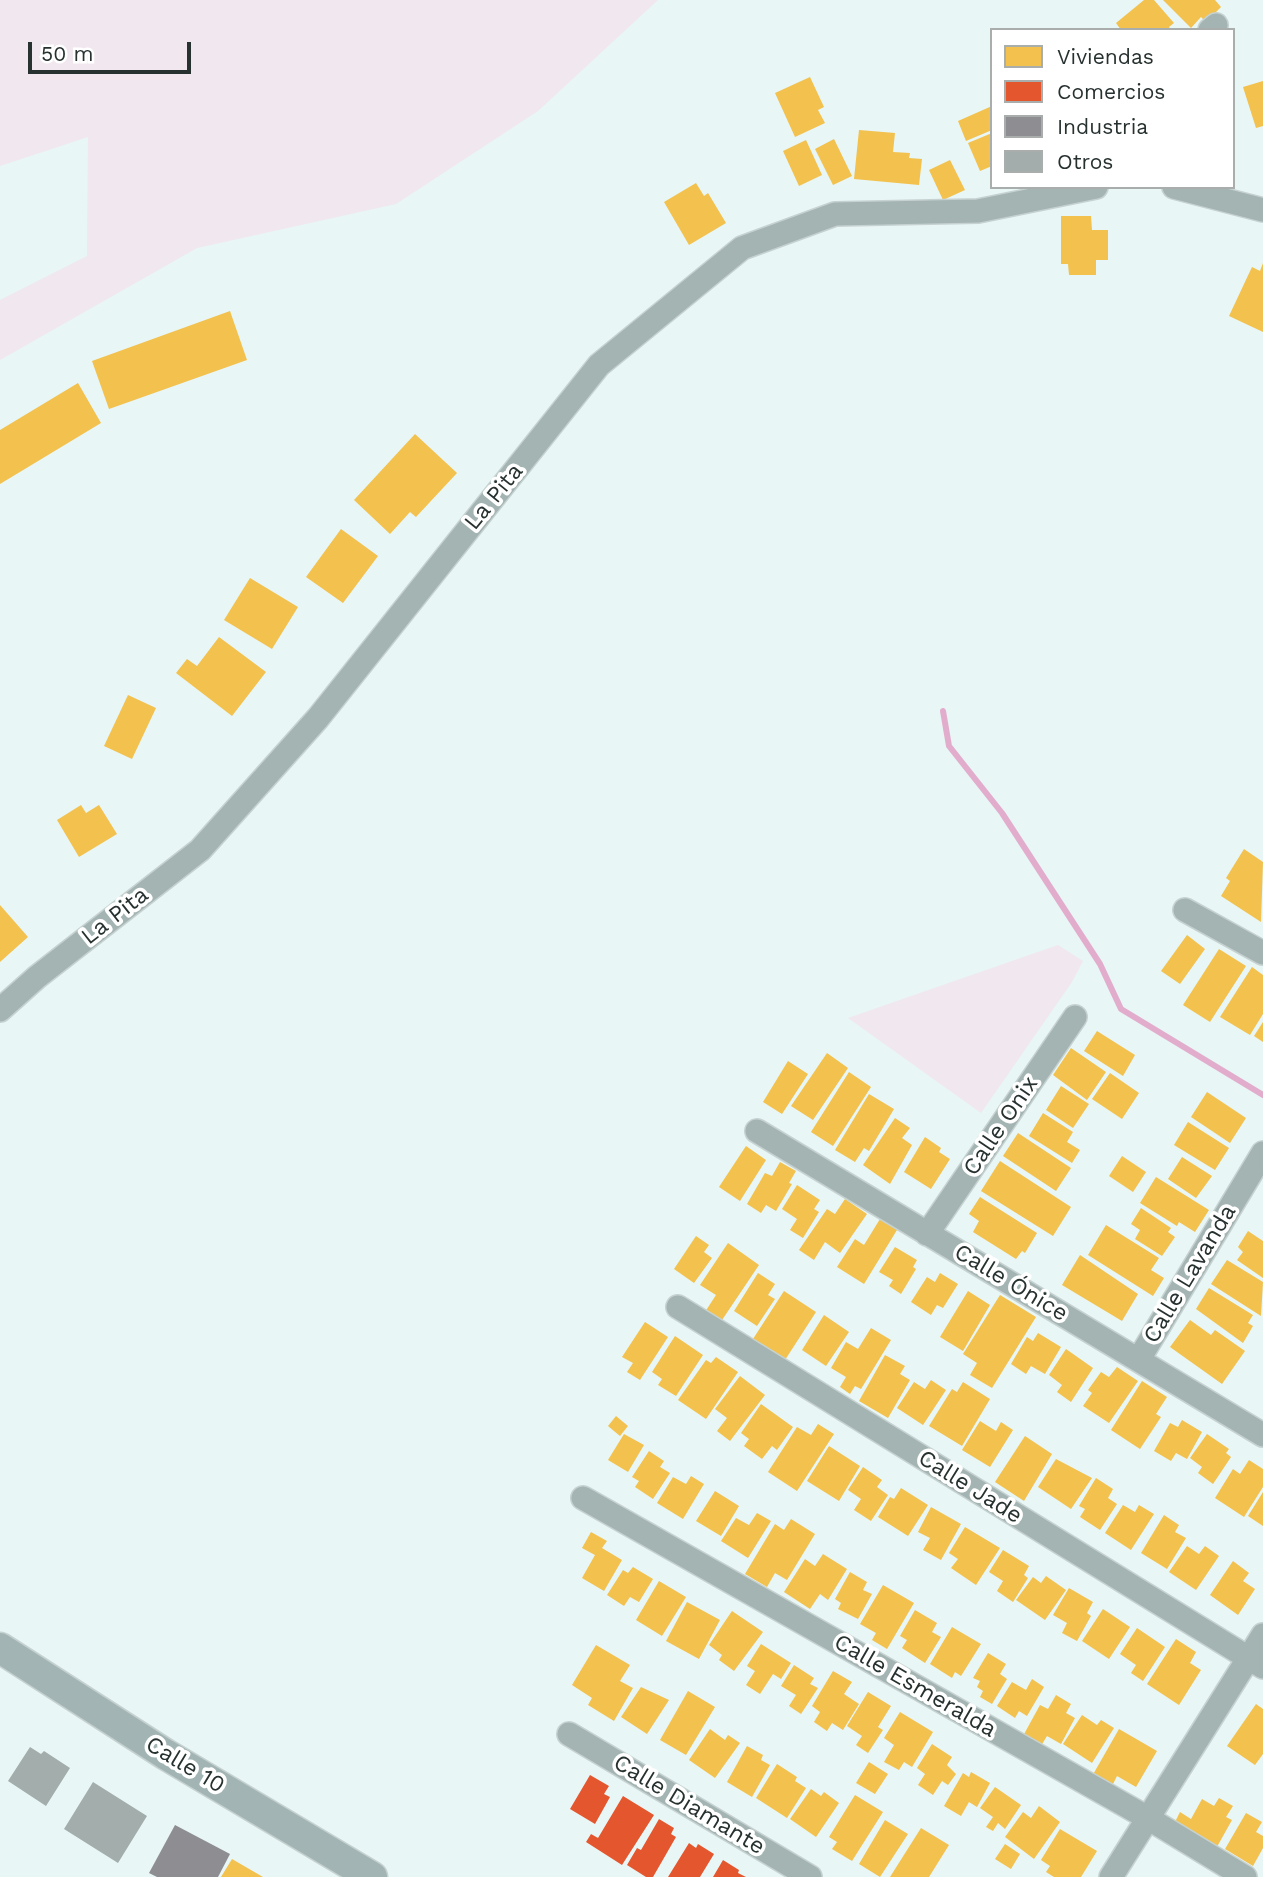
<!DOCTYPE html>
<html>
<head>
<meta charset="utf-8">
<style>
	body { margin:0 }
	#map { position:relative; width:1263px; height:1877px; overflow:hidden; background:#e8f6f5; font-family:"Work Sans",sans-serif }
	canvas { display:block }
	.legend { position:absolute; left:990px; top:28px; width:245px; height:161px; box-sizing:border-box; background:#fff; border:2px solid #a9adac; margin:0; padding:9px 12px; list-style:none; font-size:21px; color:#273130 }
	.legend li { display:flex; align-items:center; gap:14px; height:35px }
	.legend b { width:35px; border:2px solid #a9adac }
	.scale { position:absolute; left:28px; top:42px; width:163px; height:32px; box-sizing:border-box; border:4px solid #273130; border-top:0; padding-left:9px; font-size:21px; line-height:24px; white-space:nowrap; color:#273130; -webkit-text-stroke:5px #fff; paint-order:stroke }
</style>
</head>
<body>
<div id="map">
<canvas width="1263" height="1877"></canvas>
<ul class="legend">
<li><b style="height:19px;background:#f2c14e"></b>Viviendas</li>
<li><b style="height:19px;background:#e4572e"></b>Comercios</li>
<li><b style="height:19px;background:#8d8d92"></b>Industria</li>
<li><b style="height:19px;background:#a2adac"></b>Otros</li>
</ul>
<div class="scale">50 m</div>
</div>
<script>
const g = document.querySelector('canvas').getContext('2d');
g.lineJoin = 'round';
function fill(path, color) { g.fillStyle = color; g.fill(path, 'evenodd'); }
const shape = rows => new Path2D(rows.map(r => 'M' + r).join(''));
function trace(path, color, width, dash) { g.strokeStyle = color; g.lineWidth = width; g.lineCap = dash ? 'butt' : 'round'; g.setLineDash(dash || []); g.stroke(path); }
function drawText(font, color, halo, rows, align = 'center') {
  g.font = font + ' "Work Sans",sans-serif'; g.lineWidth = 7; g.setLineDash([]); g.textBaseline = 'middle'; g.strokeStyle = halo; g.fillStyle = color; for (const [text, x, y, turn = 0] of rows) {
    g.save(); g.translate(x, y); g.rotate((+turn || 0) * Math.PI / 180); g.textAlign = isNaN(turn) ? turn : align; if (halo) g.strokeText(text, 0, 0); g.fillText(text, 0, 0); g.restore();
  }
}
fill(shape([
	[0,0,658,0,538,111,396,204,197,248,0,360,0,300,87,256,88,137,0,166],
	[1058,945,1083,961,1072,982,981,1113,848,1018]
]), '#f1e7ee');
fill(shape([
	[1144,0,1154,0,1174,23,1169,27,1171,30,1121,30,1116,23],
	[1163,0,1215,0,1221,7,1206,22,1201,17,1191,28],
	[810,77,824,107,818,110,825,123,795,137,775,93],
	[1263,81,1263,126,1256,128,1243,87],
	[992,106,992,130,966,141,958,121],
	[859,130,895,133,893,152,910,153,909,158,922,159,919,185,854,179],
	[992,133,992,166,980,171,968,143],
	[834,139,852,176,833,185,815,149],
	[806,140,822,175,799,186,783,151],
	[950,160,965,190,943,200,929,170],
	[696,183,704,196,708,193,726,223,689,245,664,202],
	[1061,216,1091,216,1092,230,1108,230,1108,260,1096,260,1096,275,1069,275,1068,264,1061,264],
	[1263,263,1263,332,1229,316,1252,267,1260,271],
	[230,311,247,360,109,409,92,361],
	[78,383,101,423,0,484,0,430],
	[415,434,457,473,416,517,410,512,390,534,354,500],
	[341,529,378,556,343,603,306,577],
	[250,578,298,607,272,649,224,620],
	[219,637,266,672,232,716,176,673,187,659,197,666],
	[128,695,156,708,132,759,104,746],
	[81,805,86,813,99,805,117,834,79,857,57,820],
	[1244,849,1263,862,1261,922,1221,896,1230,881,1226,878],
	[0,905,28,937,0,962],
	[1187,935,1205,949,1180,984,1161,971],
	[1219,949,1246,966,1210,1022,1183,1005],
	[1252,967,1263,975,1263,1014,1250,1035,1220,1017],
	[1263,1022,1263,1042,1254,1036],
	[1097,1031,1135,1055,1123,1076,1084,1051],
	[1071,1048,1106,1072,1087,1100,1053,1075],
	[827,1053,848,1068,813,1120,791,1106],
	[788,1061,808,1074,782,1114,763,1102],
	[849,1072,871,1087,833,1146,811,1132],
	[1110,1073,1139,1093,1122,1119,1092,1099],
	[1061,1086,1089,1104,1073,1128,1046,1110],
	[1207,1092,1246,1118,1230,1143,1191,1117],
	[869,1094,894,1109,869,1151,864,1148,855,1162,835,1150],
	[1043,1113,1073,1132,1067,1142,1080,1150,1072,1163,1029,1136],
	[895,1118,910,1128,902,1138,912,1145,890,1184,863,1165],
	[1188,1122,1229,1148,1215,1170,1174,1145],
	[1018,1133,1071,1168,1056,1191,1003,1156],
	[925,1137,941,1148,939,1152,950,1159,931,1189,904,1172],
	[746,1146,766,1160,740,1201,719,1187],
	[1122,1156,1146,1172,1133,1192,1109,1176],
	[1182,1157,1212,1176,1196,1198,1168,1179],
	[1000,1161,1071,1207,1053,1236,981,1191],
	[780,1162,796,1171,789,1183,792,1184,776,1211,766,1205,761,1213,747,1204,765,1173,772,1176],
	[1156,1177,1209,1210,1195,1232,1179,1222,1177,1226,1140,1203],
	[797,1185,820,1200,814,1209,819,1212,803,1238,790,1230,797,1219,782,1209],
	[980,1197,1037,1233,1025,1253,1022,1251,1016,1259,973,1232,979,1221,969,1214],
	[845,1199,867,1214,840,1253,825,1242,814,1260,799,1250,827,1209,835,1214],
	[1141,1208,1171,1228,1168,1232,1175,1237,1162,1256,1135,1239,1140,1230,1131,1224],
	[880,1219,897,1230,864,1284,837,1267,855,1239,864,1245],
	[1106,1225,1159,1258,1151,1270,1164,1278,1153,1296,1088,1255],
	[1248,1231,1263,1241,1263,1278,1237,1260,1243,1252,1238,1247],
	[696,1236,709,1245,704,1252,712,1258,694,1283,674,1269],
	[728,1243,759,1265,720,1323,705,1312,716,1295,700,1285],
	[895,1247,917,1260,913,1267,916,1269,901,1294,889,1286,893,1280,879,1272],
	[1080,1255,1138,1294,1122,1321,1062,1285],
	[1227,1260,1263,1282,1261,1316,1211,1284],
	[758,1273,775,1284,768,1295,775,1299,757,1326,734,1311],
	[940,1273,958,1284,943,1308,937,1305,931,1315,911,1302,927,1277,935,1282],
	[1209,1288,1253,1315,1248,1323,1253,1326,1243,1343,1196,1309],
	[784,1291,816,1312,785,1360,753,1339],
	[968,1291,990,1305,963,1351,940,1337],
	[1000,1295,1036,1317,992,1388,970,1375,977,1363,963,1354],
	[824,1315,849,1332,826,1366,802,1350],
	[1190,1320,1211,1335,1215,1330,1245,1351,1222,1384,1170,1347],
	[645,1322,668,1337,640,1380,627,1372,633,1363,622,1357],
	[871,1328,891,1340,861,1389,855,1386,850,1394,840,1387,846,1377,831,1368,846,1342,858,1349],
	[1038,1333,1061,1347,1045,1374,1031,1366,1026,1374,1011,1364,1027,1337,1033,1341],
	[675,1336,703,1355,676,1396,658,1385,662,1379,652,1372],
	[1066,1349,1093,1368,1071,1402,1057,1392,1062,1385,1049,1375],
	[885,1355,905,1366,900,1374,910,1380,888,1418,859,1401],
	[716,1357,738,1372,706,1419,678,1400,706,1360,711,1363],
	[1117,1367,1138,1381,1109,1423,1083,1406,1092,1393,1088,1390,1101,1372,1109,1377],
	[740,1376,765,1395,730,1441,717,1431,727,1418,715,1409],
	[931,1380,946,1390,923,1425,897,1408,914,1382,925,1389],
	[1142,1381,1167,1397,1156,1414,1161,1417,1140,1449,1111,1430],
	[963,1382,990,1399,962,1446,929,1426,952,1389,957,1392],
	[761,1404,793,1427,777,1450,772,1446,762,1459,744,1446,749,1439,741,1433],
	[616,1416,628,1426,620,1436,608,1426],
	[1182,1420,1202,1432,1187,1459,1176,1453,1171,1461,1154,1451,1170,1423,1178,1427],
	[980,1421,996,1431,1001,1422,1013,1430,990,1467,962,1450],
	[818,1424,834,1434,797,1491,768,1472,797,1427,811,1435],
	[624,1434,644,1445,628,1472,608,1460],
	[1207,1434,1229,1449,1226,1453,1231,1457,1213,1484,1198,1473,1202,1467,1190,1458],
	[1025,1436,1052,1454,1024,1501,995,1482],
	[829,1446,860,1466,839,1501,807,1481],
	[649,1451,664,1461,660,1467,670,1473,653,1499,635,1487,639,1481,632,1477],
	[1056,1459,1092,1478,1071,1509,1038,1487],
	[1249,1460,1263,1469,1263,1487,1244,1517,1215,1498,1233,1469,1240,1474],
	[863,1467,882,1480,877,1487,888,1495,871,1521,854,1510,861,1499,848,1490],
	[691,1476,704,1484,683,1519,657,1503,673,1477,686,1484],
	[1096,1478,1113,1489,1108,1498,1117,1504,1100,1530,1080,1517,1085,1509,1079,1506],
	[901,1488,928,1505,908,1536,878,1517,890,1497,894,1499],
	[715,1491,739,1506,721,1536,696,1521],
	[1263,1492,1263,1526,1248,1516],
	[1123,1505,1135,1512,1139,1505,1154,1514,1131,1550,1105,1533],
	[931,1507,961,1524,941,1560,923,1550,930,1538,918,1532],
	[757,1513,771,1521,748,1558,721,1541,736,1518,749,1525],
	[1164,1515,1179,1525,1175,1532,1186,1538,1167,1569,1141,1553],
	[791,1519,815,1534,787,1580,775,1573,767,1587,745,1574,775,1524,784,1530],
	[965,1527,1000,1548,976,1585,951,1568,958,1559,949,1553],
	[591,1532,607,1541,602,1548,622,1560,604,1591,582,1578,595,1555,582,1548],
	[1187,1546,1199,1554,1205,1546,1219,1556,1196,1590,1169,1572],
	[1003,1550,1029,1566,1024,1575,1028,1578,1013,1602,997,1591,1003,1581,989,1572],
	[823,1554,847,1569,828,1600,820,1594,810,1609,784,1592,805,1559,815,1566],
	[1233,1561,1249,1573,1243,1581,1255,1589,1238,1615,1210,1595],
	[633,1567,653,1579,639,1602,630,1597,624,1606,607,1595,623,1570,628,1573],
	[850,1572,867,1582,863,1590,872,1594,858,1619,838,1609,841,1603,835,1599],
	[1046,1576,1066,1590,1045,1620,1016,1600,1033,1577,1041,1583],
	[659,1581,686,1597,662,1636,636,1620],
	[883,1585,914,1603,887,1649,872,1640,876,1633,860,1624],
	[1069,1588,1093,1602,1087,1613,1091,1616,1077,1641,1062,1633,1067,1623,1053,1615],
	[687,1602,720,1620,699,1659,666,1641],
	[1103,1609,1130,1627,1109,1659,1082,1641],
	[915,1610,937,1623,932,1632,941,1637,925,1663,902,1648,907,1640,900,1636],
	[732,1611,763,1632,734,1671,719,1660,722,1655,709,1645],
	[952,1627,981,1644,961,1676,955,1672,952,1678,930,1664],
	[1137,1628,1165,1647,1143,1681,1131,1673,1136,1665,1120,1654],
	[1176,1639,1196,1652,1190,1663,1201,1670,1179,1705,1147,1684],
	[761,1644,791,1663,781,1679,773,1674,760,1694,746,1685,755,1671,747,1666],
	[596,1645,630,1665,620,1681,633,1688,614,1721,588,1705,592,1698,572,1685],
	[988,1653,1006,1664,1000,1674,1007,1679,992,1704,980,1697,983,1691,977,1687,980,1681,973,1678],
	[794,1665,814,1678,810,1684,818,1688,801,1714,789,1706,796,1695,781,1686],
	[833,1671,852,1682,844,1694,859,1704,843,1730,832,1723,827,1731,814,1722,820,1712,812,1706],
	[1032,1679,1044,1687,1027,1716,1019,1711,1015,1718,997,1706,1012,1682,1026,1690],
	[641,1687,669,1700,647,1734,621,1717],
	[688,1691,715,1707,686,1755,660,1740],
	[868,1692,891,1706,878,1727,883,1730,868,1753,856,1745,862,1736,847,1726],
	[1056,1695,1071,1704,1066,1713,1075,1718,1061,1744,1047,1736,1041,1746,1023,1736,1040,1705,1048,1709],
	[1256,1704,1263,1709,1263,1754,1255,1765,1227,1746],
	[900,1712,933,1732,912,1767,904,1762,899,1770,884,1762,894,1745,884,1738],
	[1082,1715,1097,1725,1101,1720,1114,1728,1092,1763,1063,1744],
	[710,1729,725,1740,728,1735,740,1743,715,1778,689,1760],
	[1119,1729,1157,1751,1136,1787,1117,1776,1110,1790,1091,1778],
	[932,1744,952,1757,947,1765,956,1774,948,1785,942,1781,933,1795,918,1785,925,1774,917,1768],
	[747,1746,763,1755,761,1760,770,1765,752,1797,727,1782],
	[869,1762,888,1774,875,1794,856,1783],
	[777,1764,797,1777,795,1781,806,1788,787,1818,756,1798],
	[971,1772,990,1783,977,1807,969,1802,961,1816,944,1806,963,1773,969,1777],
	[995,1787,1021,1805,1005,1829,998,1823,993,1831,986,1827,993,1817,980,1808],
	[811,1789,821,1796,824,1792,839,1803,816,1837,790,1819],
	[855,1795,883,1812,852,1861,832,1849,837,1842,829,1837],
	[1219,1798,1233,1806,1226,1817,1232,1820,1213,1854,1171,1830,1180,1812,1191,1819,1202,1799,1214,1806],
	[1039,1806,1060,1822,1034,1859,1005,1837,1023,1812,1031,1818],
	[1246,1813,1262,1822,1256,1832,1263,1836,1263,1848,1253,1866,1225,1849],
	[885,1820,908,1834,880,1877,859,1864],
	[921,1828,949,1845,929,1877,890,1877],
	[1060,1829,1097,1851,1081,1877,1054,1877,1046,1872,1050,1866,1041,1860],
	[1005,1844,1020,1854,1011,1869,995,1859],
	[232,1859,263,1877,221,1877]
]), '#f2c14e');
fill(shape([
	[590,1775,609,1786,604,1794,610,1797,595,1824,570,1809],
	[623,1796,654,1815,622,1865,586,1842,591,1834,598,1838],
	[659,1819,674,1828,671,1834,676,1837,653,1877,646,1877,627,1865,637,1848,641,1850],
	[689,1843,696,1848,698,1844,714,1854,700,1877,668,1877],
	[723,1860,739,1870,738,1873,746,1877,713,1877]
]), '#e4572e');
fill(shape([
	[175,1825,230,1854,218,1877,157,1877,149,1873]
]), '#8d8d92');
trace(shape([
	[943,711,949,746,1002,813,1100,964,1121,1009,1263,1095]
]), '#e2adcc', 6);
fill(shape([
	[30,1747,41,1754,44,1751,70,1768,46,1806,8,1781],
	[93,1782,147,1816,118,1863,64,1829]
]), '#a2adac');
const minor = shape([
	[1210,30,1216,25],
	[1174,187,1263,210],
	[1185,910,1263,953],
	[0,1010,37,977,200,850,318,718,599,365,742,248,835,214,978,211,1096,187],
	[757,1131,1263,1435],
	[927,1234,1075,1017],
	[678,1307,1263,1667],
	[1139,1359,1263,1153],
	[583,1498,1146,1817,1245,1877],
	[569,1734,810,1877],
	[1111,1877,1263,1635]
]);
const major = shape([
	[0,1648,165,1754,372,1877]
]);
trace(minor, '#c6d2d1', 26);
trace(major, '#c6d2d1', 33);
trace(minor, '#a3b4b2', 23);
trace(major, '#a2b5b4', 30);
drawText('23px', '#273130', '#fff', [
	["La Pita",494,497,-51],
	["La Pita",115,916,-38],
	["Calle Onix",1001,1126,-56],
	["Calle Lavanda",1190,1274,-59],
	["Calle Ónice",1011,1283,31],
	["Calle Jade",970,1487,32],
	["Calle Esmeralda",915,1686,30],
	["Calle 10",185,1765,31],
	["Calle Diamante",689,1805,31]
]);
</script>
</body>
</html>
